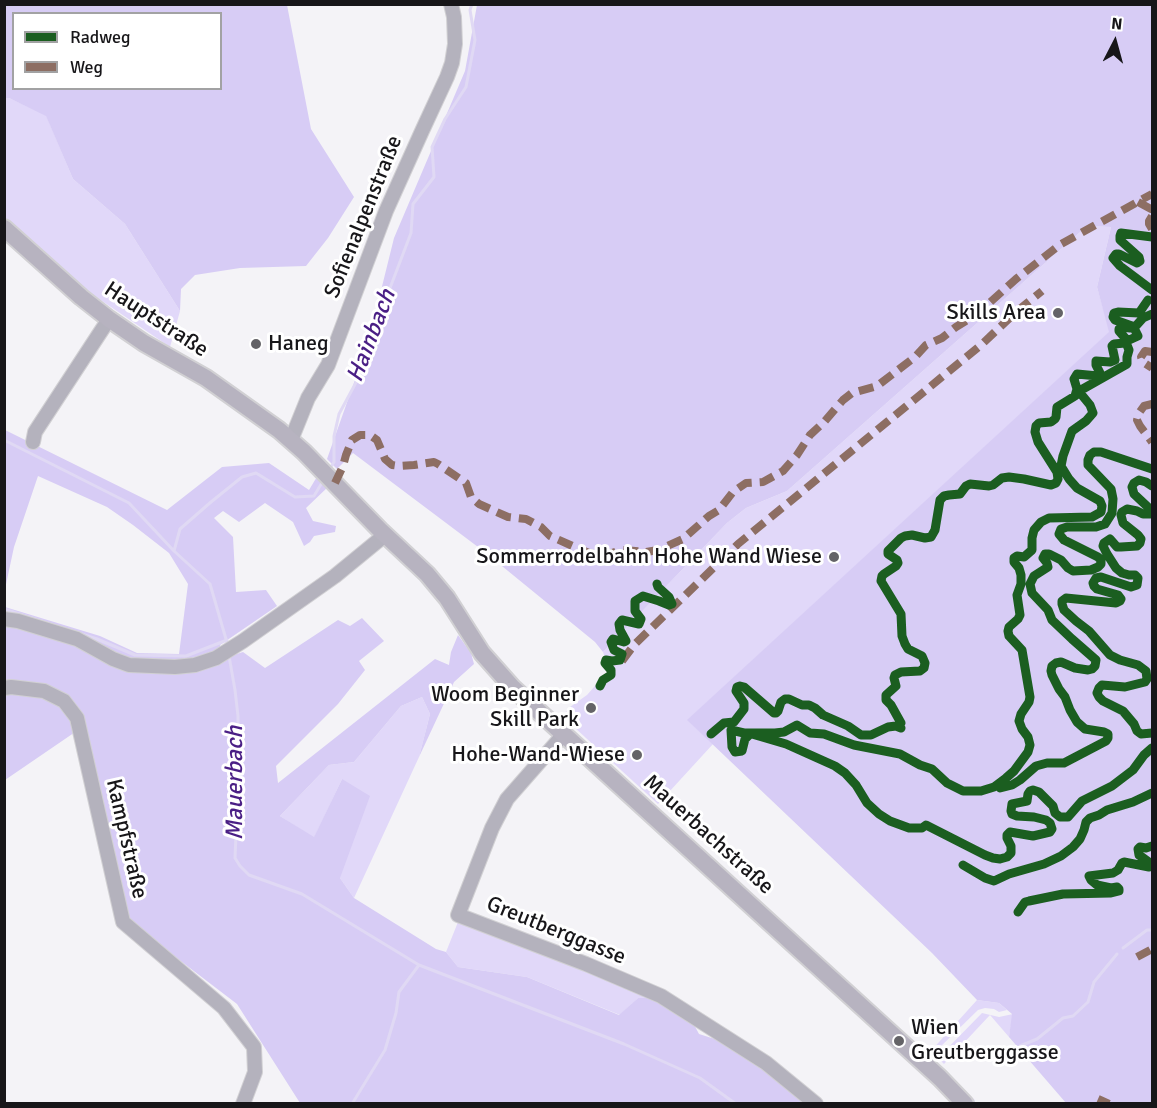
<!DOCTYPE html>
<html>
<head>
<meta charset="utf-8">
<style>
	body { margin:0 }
	#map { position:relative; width:1157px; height:1108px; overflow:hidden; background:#f4f3f7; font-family:Signika,sans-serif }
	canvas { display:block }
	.frame { position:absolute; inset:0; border:6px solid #171619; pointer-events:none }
	.legend { position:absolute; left:12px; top:12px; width:210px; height:78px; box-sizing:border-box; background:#fff; border:2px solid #a2a2a3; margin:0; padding:8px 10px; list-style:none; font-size:18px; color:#171619 }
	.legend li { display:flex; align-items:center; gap:12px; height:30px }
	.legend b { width:30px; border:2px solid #a2a2a3 }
	.north { position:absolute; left:1085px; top:12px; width:60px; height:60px; -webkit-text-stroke:4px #fff; paint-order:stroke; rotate:6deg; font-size:16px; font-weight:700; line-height:24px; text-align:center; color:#171619 }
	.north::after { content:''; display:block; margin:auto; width:21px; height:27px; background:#171619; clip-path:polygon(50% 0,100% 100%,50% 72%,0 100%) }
</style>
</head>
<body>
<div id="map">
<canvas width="1157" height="1108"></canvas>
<div class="frame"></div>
<ul class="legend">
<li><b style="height:8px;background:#1b5e20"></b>Radweg</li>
<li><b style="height:8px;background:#8d6e63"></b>Weg</li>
</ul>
<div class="north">N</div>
</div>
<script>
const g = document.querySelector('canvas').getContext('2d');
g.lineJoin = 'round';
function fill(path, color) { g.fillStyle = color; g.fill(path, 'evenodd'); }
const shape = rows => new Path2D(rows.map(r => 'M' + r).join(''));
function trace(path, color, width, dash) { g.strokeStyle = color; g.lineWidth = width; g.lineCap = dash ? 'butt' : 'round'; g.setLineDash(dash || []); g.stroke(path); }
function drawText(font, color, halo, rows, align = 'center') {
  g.font = font + ' Signika,sans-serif'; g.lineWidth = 6; g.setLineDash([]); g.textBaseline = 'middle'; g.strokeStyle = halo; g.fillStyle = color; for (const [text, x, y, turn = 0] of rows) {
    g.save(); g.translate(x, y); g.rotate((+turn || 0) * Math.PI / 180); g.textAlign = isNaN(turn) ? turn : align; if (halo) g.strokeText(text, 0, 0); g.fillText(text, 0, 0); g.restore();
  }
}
fill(shape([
	[4,98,9,98,46,115,73,179,125,224,180,311,170,347,71,280,5,219],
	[1087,226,1111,227,1097,287,1110,332,688,720,713,744,658,804,562,716,570,707,587,695,609,670,603,652,727,523,746,508,787,491],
	[422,697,430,714,419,757,354,898,340,878,342,779,314,838,280,816,329,765,354,762,401,706],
	[458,922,658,998,638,998,620,1015,527,977,458,967,446,952],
	[977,1000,999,1003,1007,1010,999,1012,994,1009,985,1008,978,1010,935,1052,930,1052],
	[982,1013,999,1017,1013,1014,1009,1037,990,1015,944,1064,938,1058]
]), '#e1d8f9');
fill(shape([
	[4,5,287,5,311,129,354,197,328,238,306,266,240,268,195,275,181,289,180,311,125,224,73,179,46,116,9,98,5,98],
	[14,14,220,14,220,88,14,88],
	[477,5,1152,5,1152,1103,1066,1103,1009,1037,1012,1014,999,1003,977,1000,932,953,687,720,1109,332,1097,287,1111,227,1087,226,787,491,746,508,727,523,603,652,595,642,486,553,353,453,337,469,327,459,368,343,394,238,465,71],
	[5,430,167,510,222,467,269,463,309,490,318,475,329,486,306,508,313,521,336,526,335,532,314,536,310,542,304,546,293,522,265,503,239,522,223,511,214,518,233,537,236,592,266,590,277,606,220,645,224,658,243,652,265,668,338,620,350,626,362,618,384,641,359,661,365,670,338,704,276,766,278,783,435,659,449,665,451,652,458,635,471,653,474,664,454,682,419,757,430,714,422,697,401,706,354,762,329,765,280,816,314,837,342,779,370,796,340,878,354,898,436,949,446,952,458,967,527,977,619,1015,638,998,658,998,691,1019,699,1034,721,1041,774,1075,807,1103,300,1103,237,1004,127,920,84,726,5,780,5,607,100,636,137,653,179,654,188,584,169,553,133,525,107,507,38,476,14,547,5,589]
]), '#d7ccf5');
trace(shape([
	[4,440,129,503,174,551,210,584,228,646],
	[329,470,334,462,334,436,339,414,359,377,382,309,411,233,413,204,434,177,432,147,445,119,466,87,475,40,470,10,472,4],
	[174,551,180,529,211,502,242,477,256,473,295,497,314,496,323,481],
	[4,609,97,639,135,655,186,656,227,640],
	[229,656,235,690,238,716,238,786,235,858,240,866,249,875,302,894,419,965,624,1044,700,1078,736,1104],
	[1123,948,1147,930,1152,930],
	[1020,1046,1037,1039,1063,1018,1073,1016,1088,1002,1094,982,1117,954],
	[973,1100,974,1104],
	[352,1104,385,1050,396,1013,399,992,419,965]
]), '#e0d9f4', 3);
const minor = shape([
	[291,440,308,398,328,365,386,211,422,131,447,77,452,63,455,44,454,17,451,4],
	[33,442,35,432,109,319],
	[4,619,18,621,77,639,113,659,129,665,175,667,195,665,216,658,243,641,335,576,385,535],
	[4,688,11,687,44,691,64,701,77,718,123,922,224,1008,254,1047,255,1072,243,1104],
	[564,734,507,799,492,828,458,915,586,964,661,996,766,1063,816,1104]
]);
const major = shape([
	[4,228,81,297,109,319,144,343,206,378,279,430,304,452,380,530,427,574,447,598,482,653,513,688,940,1078,965,1104]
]);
trace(minor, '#d1d0d3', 16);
trace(major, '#d1d0d3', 20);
trace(minor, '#b4b2bd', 14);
trace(major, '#b7b3c0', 16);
trace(shape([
	[1138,202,1151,209,1152,208],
	[1152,216,1149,221,1149,224,1152,229],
	[1152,352,1145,351,1141,357,1143,362,1152,368],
	[1152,404,1144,406,1139,413,1137,420,1140,426,1152,442],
	[335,483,343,466,346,455,352,440,360,435,370,435,377,440,385,459,392,465,399,466,414,465,434,462,438,464,466,483,471,497,479,504,508,517,526,519,541,527,550,536,577,548,589,553,602,556,622,550,646,552,658,550,683,539,709,516,719,510,733,492,746,483,763,482,783,471,797,455,810,435,824,422,843,400,852,393,877,386,915,357,926,345,942,338,956,327,977,314,1016,279,1061,244,1152,194],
	[622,661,634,645,738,544,981,345,1016,312,1042,291],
	[1137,957,1152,949],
	[1098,1099,1109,1104]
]), '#8d6e63', 8, [15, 8]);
trace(shape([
	[1152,237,1121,233,1120,236,1120,240,1139,257,1140,261,1137,263,1119,254,1116,254,1113,258,1120,266,1152,290],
	[1152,314,1143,318,1134,328,1138,336,1127,341,1127,345,1129,350,1127,357,1127,364,1081,390,1081,394,1090,405,1093,413,1086,421,1072,431,1063,456,1061,466,1069,479,1077,488,1100,501,1102,506,1101,512,1092,517,1049,518,1041,522,1034,530,1032,538,1032,550,1024,557,1017,556,1014,558,1014,562,1019,568,1021,575,1021,584,1017,595,1020,615,1018,619,1009,627,1008,631,1009,636,1022,650,1030,697,1029,702,1021,714,1019,721,1022,729,1028,737,1030,745,1028,752,1014,771,1006,778,994,787,981,791,963,791,947,783,932,769,920,765,900,754,854,745,824,734,810,733,797,725,784,732,775,733,744,733,731,730,732,747,735,752,742,751,745,739,749,735,752,734,786,744,835,766,845,773,856,785,867,803,879,814,890,821,909,828,922,828,926,825,985,855,993,858,1000,859,1007,857,1011,853,1011,846,1007,838,1007,835,1010,832,1033,836,1050,832,1052,829,1050,823,1046,820,1034,817,1017,816,1012,814,1011,811,1012,804,1027,801,1028,794,1030,791,1033,790,1039,792,1053,806,1055,813,1060,817,1068,817,1082,801,1112,786,1133,770,1144,755,1152,748],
	[1152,486,1146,482,1139,480,1134,483,1132,487,1134,494,1150,509,1149,514,1143,514,1137,511,1127,509,1122,512,1121,515,1123,523,1138,535,1141,539,1140,543,1137,546,1121,547,1117,547,1110,539,1104,543,1103,546,1107,554,1116,568,1122,573,1129,575,1135,575,1138,578,1137,585,1131,587,1101,577,1096,578,1093,583,1094,586,1097,589,1118,595,1121,599,1120,601,1116,603,1066,598,1062,601,1062,604,1064,610,1076,621,1089,631,1110,655,1120,660,1138,665,1146,671,1147,679,1145,682,1125,687,1102,685,1099,688,1097,693,1099,697,1103,701,1123,711,1134,724,1137,731,1141,734,1152,733],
	[600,686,603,680,611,675,611,670,605,663,606,660,612,661,620,660,622,654,614,650,611,642,613,639,624,642,626,641,620,630,619,624,622,620,639,624,641,619,635,611,635,601,643,596,659,601,669,605,672,604,669,597,658,587,657,584],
	[901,723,891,705,886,700,886,695,896,686,894,678,895,675,901,672,920,671,924,668,925,663,922,656,908,649,905,644,902,636,901,614,881,581,882,576,884,574,896,566,898,563,897,560,888,554,888,551,901,538,905,536,912,535,925,538,931,537,935,530,940,500,944,496,949,495,960,494,966,486,970,484,989,486,993,485,1002,478,1009,477,1024,479,1051,485,1056,483,1058,479,1057,472,1038,442,1035,432,1036,426,1039,423,1051,422,1055,419,1056,417,1057,407,1075,396,1077,389,1074,379,1077,374,1098,376,1100,373,1096,365,1096,361,1110,362,1115,360,1112,346,1114,344,1125,343,1126,339,1119,331,1119,329,1122,327,1130,328,1132,326,1115,320,1113,317,1114,313,1118,312,1139,313,1148,300],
	[711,734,724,723,734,722,744,709,744,703,736,691,737,687,740,686,744,687,774,713,776,713,778,711,781,702,785,699,789,699,802,705,809,705,815,708,823,715,848,726,861,735,871,735,888,727,896,726,901,728],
	[1000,788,1012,785,1020,780,1036,766,1047,763,1064,763,1106,741,1108,738,1108,734,1104,732,1085,729,1077,722,1070,710,1065,697,1059,689,1052,675,1051,671,1052,666,1056,663,1061,662,1075,668,1088,670,1092,669,1095,666,1096,660,1072,639,1052,620,1048,610,1032,593,1030,584,1034,576,1048,567,1047,563,1043,558,1045,554,1049,554,1061,560,1068,568,1073,571,1091,570,1098,567,1101,564,1101,560,1098,557,1064,540,1059,534,1061,529,1067,527,1096,527,1105,524,1112,513,1113,499,1111,489,1088,465,1088,460,1090,455,1094,452,1101,452,1152,469],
	[963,865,985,878,994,881,1009,874,1044,864,1061,856,1073,847,1080,839,1084,830,1086,822,1090,818,1099,815,1107,810,1133,802,1152,793],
	[1018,912,1025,902,1029,901,1063,894,1111,893,1119,891,1119,889,1117,887,1111,888,1097,885,1091,880,1089,876,1113,873,1118,870,1122,863,1124,862,1149,867,1150,863,1139,855,1138,849,1140,847,1146,848,1152,846]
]), '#1b5e20', 9);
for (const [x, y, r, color] of [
	[1058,313,6,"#646367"],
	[256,344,6,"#646367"],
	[834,557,6,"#646367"],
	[591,708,6,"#646367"],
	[637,755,6,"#646367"],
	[899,1041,6,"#646367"]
]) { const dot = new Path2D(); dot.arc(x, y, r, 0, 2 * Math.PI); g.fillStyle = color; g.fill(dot); trace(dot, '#fff', 2); }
drawText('22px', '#171619', '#fff', [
	["Sofienalpenstraße",364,217,-68],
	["Hauptstraße",156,320,33],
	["Mauerbachstraße",708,835,42],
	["Kampfstraße",126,839,77],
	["Greutberggasse",556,931,22]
]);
drawText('22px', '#171619', '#fff', [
	["Skills Area",1046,313],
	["Haneg",268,344,"left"],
	["Sommerrodelbahn Hohe Wand Wiese",822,557],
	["Woom Beginner",579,695],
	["Skill Park",579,720],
	["Hohe-Wand-Wiese",625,755],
	["Wien",911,1028,"left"],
	["Greutberggasse",911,1053,"left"]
], 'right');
drawText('italic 24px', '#4a1f85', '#fff', [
	["Hainbach",372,336,-69],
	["Mauerbach",236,783,-90]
]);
</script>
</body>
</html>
